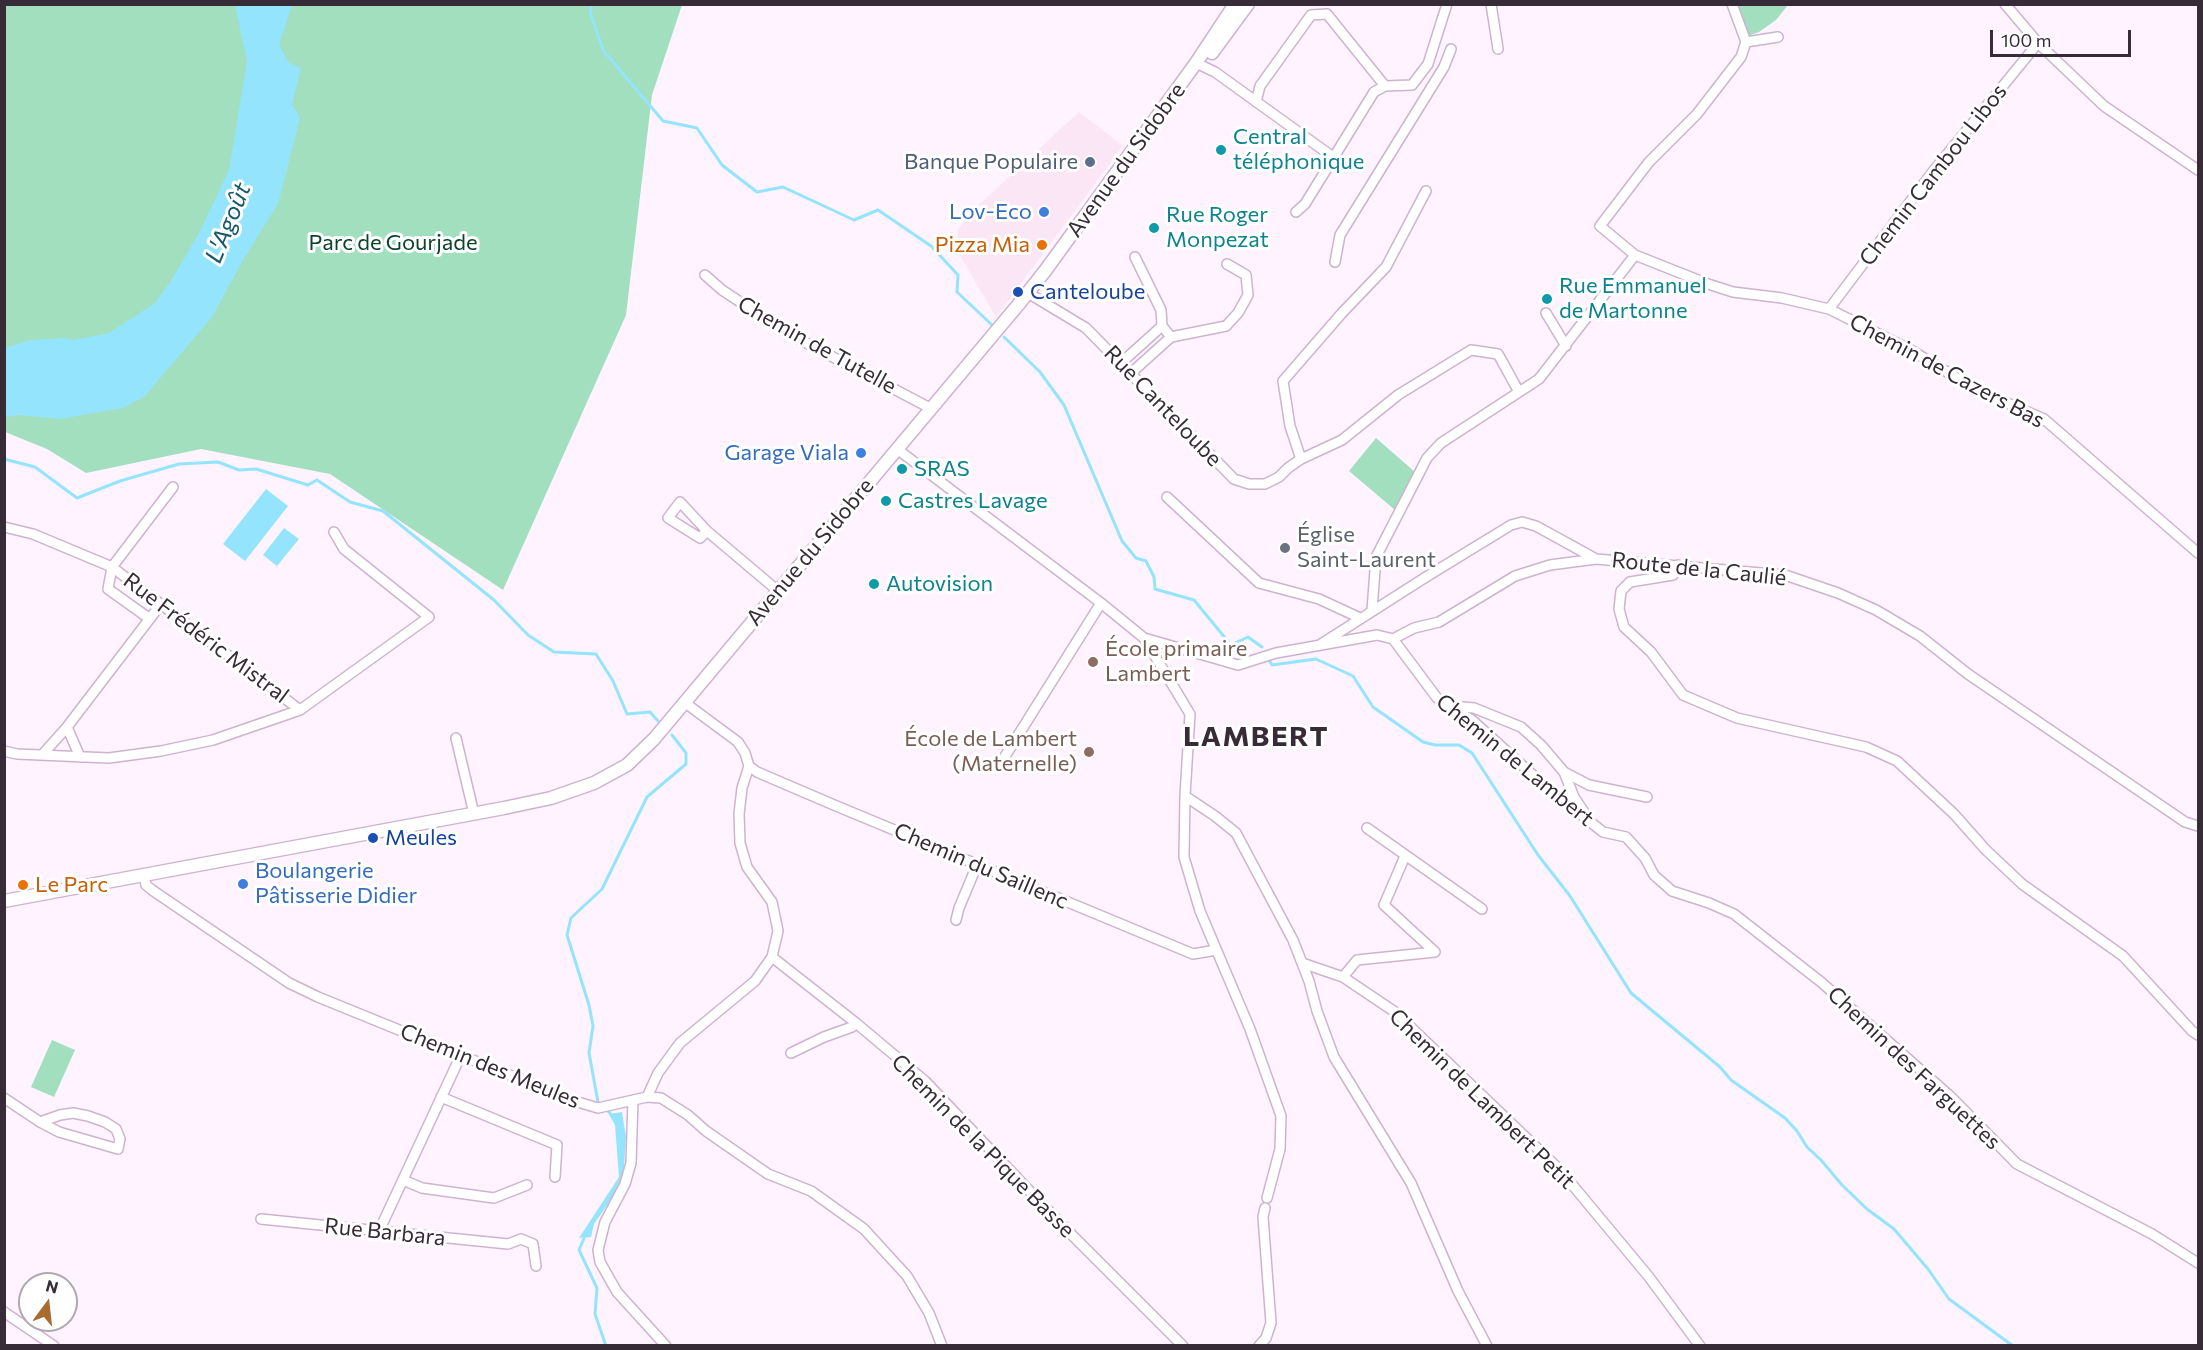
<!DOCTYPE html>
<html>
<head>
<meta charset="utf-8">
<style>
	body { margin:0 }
	#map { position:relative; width:2203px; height:1350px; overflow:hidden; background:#fef3ff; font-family:Commissioner,sans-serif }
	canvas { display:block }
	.frame { position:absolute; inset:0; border:6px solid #362b36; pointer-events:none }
	.north { position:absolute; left:18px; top:1272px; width:60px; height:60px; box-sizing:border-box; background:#fff; border:2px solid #afaaaf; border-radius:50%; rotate:15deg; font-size:16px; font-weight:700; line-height:24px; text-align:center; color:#362b36 }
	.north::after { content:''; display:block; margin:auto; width:21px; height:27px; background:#a96c30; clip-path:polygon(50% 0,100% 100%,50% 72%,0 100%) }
	.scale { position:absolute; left:1990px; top:30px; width:141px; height:27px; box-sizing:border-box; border:3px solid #362b36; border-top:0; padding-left:8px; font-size:18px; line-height:21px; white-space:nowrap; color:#362b36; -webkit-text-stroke:4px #fff; paint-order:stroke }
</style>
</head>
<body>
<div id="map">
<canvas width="2203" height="1350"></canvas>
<div class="frame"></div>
<div class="north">N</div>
<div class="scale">100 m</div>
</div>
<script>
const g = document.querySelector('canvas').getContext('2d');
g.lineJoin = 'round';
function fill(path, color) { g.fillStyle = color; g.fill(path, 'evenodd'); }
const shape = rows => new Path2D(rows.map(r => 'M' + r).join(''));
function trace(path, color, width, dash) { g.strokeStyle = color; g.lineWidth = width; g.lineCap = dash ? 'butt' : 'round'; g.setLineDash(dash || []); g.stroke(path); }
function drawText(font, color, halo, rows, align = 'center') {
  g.font = font + ' Commissioner,sans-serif'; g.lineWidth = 6; g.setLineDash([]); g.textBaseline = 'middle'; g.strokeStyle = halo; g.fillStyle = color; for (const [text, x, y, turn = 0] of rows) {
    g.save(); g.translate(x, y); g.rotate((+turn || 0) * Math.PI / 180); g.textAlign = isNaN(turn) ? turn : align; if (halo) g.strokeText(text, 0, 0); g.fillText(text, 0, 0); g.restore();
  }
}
fill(shape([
	[1079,112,1123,146,996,317,956,249,958,230,971,212]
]), '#fbe6f5');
fill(shape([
	[4,5,682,5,652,95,626,315,503,590,330,474,201,449,86,473,47,449,5,432],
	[1737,5,1788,5,1776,20,1759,32,1748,36],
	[1376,438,1415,472,1395,510,1349,471],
	[52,1040,75,1050,54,1097,31,1087]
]), '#a2dfbf');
fill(shape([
	[235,5,292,5,279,45,289,63,301,68,292,104,300,118,278,204,243,260,212,317,145,396,123,408,60,419,20,415,5,417,5,348,30,340,65,338,74,340,109,333,154,304,169,284,199,233,229,170,247,61],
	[266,489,288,506,245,561,223,544],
	[284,528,299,539,277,566,263,555],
	[622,1112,626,1137,623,1182,594,1224,591,1237,579,1238,619,1177,615,1125,609,1114]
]), '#94e4fd');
trace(shape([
	[592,4,590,12,603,50,663,121,697,128,722,165,757,192,783,187,854,220,878,210,931,246,958,275,957,292,991,324],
	[1004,337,1040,372,1064,405,1122,541,1136,558,1146,561,1154,577,1155,589,1194,600,1231,645,1248,637,1262,647],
	[4,459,35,467,77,498,120,481,179,464,218,462,239,470,256,469,308,485,317,480,350,502,383,511,494,600,528,635,554,652,596,654,613,681,627,714,650,712,658,721],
	[1269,660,1272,665,1316,659,1353,676,1373,707,1423,742,1435,745,1459,745,1472,753,1538,855,1570,896,1631,993,1720,1067,1731,1080,1785,1118,1797,1131,1807,1147,1821,1160,1842,1185,1867,1209,1894,1229,1928,1269,1949,1299,2013,1346],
	[598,1102,589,1053,593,1026,589,1005,567,935,571,918,602,889,647,797,686,764,686,753,672,735],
	[608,1111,613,1117],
	[585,1236,579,1250,597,1288,595,1314,606,1346]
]), '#94e4fd', 3);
const minor = shape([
	[1491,4,1498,49],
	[1732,4,1746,42,1741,57,1697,114,1649,162,1600,226,1635,255,1708,284,1733,292,1782,298,1829,309,1909,349,1977,390,2044,419,2198,553],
	[2005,4,2038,43,2104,106,2198,170],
	[1746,42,1778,37],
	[1196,63,1215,72,1333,157],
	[1256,102,1260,86,1311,15,1327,14,1385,86],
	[1296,212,1305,204,1374,92,1385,86,1412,85,1428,64,1447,4],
	[1335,262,1340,235,1444,67,1451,49],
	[705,275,722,290,789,334,932,409],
	[1028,293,1086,328,1234,479,1249,484,1265,484,1279,477,1288,468,1301,459,1342,440,1398,395,1471,350,1498,354,1519,392],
	[1829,309,1931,174,2038,43],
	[1546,313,1566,346],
	[1171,337,1226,326,1238,313,1248,295,1246,275,1227,264],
	[1121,363,1162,326],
	[1131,373,1171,337,1162,326,1161,310,1135,257],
	[897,449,1101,603,1144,638,1238,665,1276,653,1377,635,1393,639,1437,698,1472,720,1545,786,1603,832,1626,837,1645,858,1654,875,1672,891,1709,903,1734,914,1821,982,1950,1096,2017,1164,2152,1234,2198,1263],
	[1301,459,1290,426,1283,381,1342,313,1386,267,1426,191],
	[1167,497,1259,583,1319,599,1360,618],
	[4,527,33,534,112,567,300,710],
	[707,531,700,538,668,518,680,502,707,531,778,591],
	[1678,565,1673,575,1630,582,1621,591,1619,609,1624,627,1651,652,1683,695,1737,718,1866,747,1897,761,1954,814,1985,849,2022,884,2123,956,2192,1031,2198,1035],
	[1372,610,1376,557,1427,458,1441,443,1539,379,1635,255],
	[150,619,108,589,112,567,173,487],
	[1144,638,1190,714,1185,796,1184,857,1200,911,1250,1029,1281,1116,1280,1149,1267,1198],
	[1393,639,1414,628,1439,622,1515,576,1550,565,1596,559],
	[1321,644,1426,577,1511,525,1522,522,1536,526,1596,559,1785,575,1838,593,1876,610,1920,636,1968,674,2185,822,2198,826],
	[1451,706,1474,708,1521,727,1541,745,1564,772,1589,785,1647,797],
	[67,727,80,757],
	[456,738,474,814],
	[4,751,17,754,109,758,161,751,213,740,300,710,429,617,344,549,334,532],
	[42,755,67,727,161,604],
	[1002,761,1101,603],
	[749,766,757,772,834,805,1193,954,1216,950],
	[1564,772,1574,797,1586,815],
	[1185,796,1215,816,1236,833,1293,940,1309,981,1317,1011,1334,1057,1411,1183,1458,1291,1487,1346],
	[1367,828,1482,909],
	[144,875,146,885,152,890,289,983,318,997,571,1100,598,1108,647,1097,658,1073,680,1043,755,981,772,957,778,931,772,902,747,867,740,843,739,814,742,788,749,766,745,753,738,742,684,702],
	[956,920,959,908,977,865],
	[772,957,856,1023,925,1081,1060,1223,1183,1346],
	[1302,963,1343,977,1395,1012,1560,1170,1649,1277,1700,1346],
	[1343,977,1357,960,1435,952,1384,905,1405,856],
	[791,1053,824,1037,852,1027,856,1023],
	[441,1097,557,1145,555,1177],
	[647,1097,661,1098,688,1115,706,1131,768,1174,811,1191,864,1229,907,1276,929,1313,942,1346],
	[4,1098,40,1122,59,1132,118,1149,120,1139,116,1129,105,1122,88,1116,73,1113,60,1115,40,1122],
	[633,1100,631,1163,625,1184,605,1222,598,1250,600,1262,617,1292,666,1346],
	[403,1180,422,1188,494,1198,527,1185],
	[261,1219,508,1244,521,1239,533,1244,536,1266],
	[379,1231,461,1055],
	[4,1312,54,1346],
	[1259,1346,1266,1338,1271,1323,1263,1217,1265,1208]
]);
const major = shape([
	[1212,53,1248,4],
	[4,901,504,808,551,798,594,783,627,765,654,739,1018,305,1045,271,1196,63,1235,4]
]);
trace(minor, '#ceb3cf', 12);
trace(major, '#ceb3cf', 15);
trace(minor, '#fff', 9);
trace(major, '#fff', 12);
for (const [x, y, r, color] of [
	[1221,150,6,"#0f9aa8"],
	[1090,162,6,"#5c6f8a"],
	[1044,212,6,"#3f7fe0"],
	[1154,228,6,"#0f9aa8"],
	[1042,245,6,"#e8710a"],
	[1018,292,6,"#1a4fb4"],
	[1547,299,6,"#0f9aa8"],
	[861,453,6,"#3f7fe0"],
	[902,469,6,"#0f9aa8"],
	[886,501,6,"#0f9aa8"],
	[1285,548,6,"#6b7280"],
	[874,584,6,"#0f9aa8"],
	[1093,662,6,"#8d6e63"],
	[1089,752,6,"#8d6e63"],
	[373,838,6,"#1a4fb4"],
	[243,884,6,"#3f7fe0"],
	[23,885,6,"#e8710a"]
]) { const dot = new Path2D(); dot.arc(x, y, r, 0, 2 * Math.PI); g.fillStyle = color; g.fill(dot); trace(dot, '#fff', 2); }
drawText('22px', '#0d838f', '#fff', [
	["Central",1233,137],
	["téléphonique",1233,162],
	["Rue Roger",1166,215],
	["Monpezat",1166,240],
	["Rue Emmanuel",1559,286],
	["de Martonne",1559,311],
	["SRAS",914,469],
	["Castres Lavage",898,501],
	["Autovision",886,584]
], 'left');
drawText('22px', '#362b36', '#fff', [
	["Avenue du Sidobre",1126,160,-54],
	["Chemin Cambou Libos",1933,175,-52],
	["Chemin de Tutelle",817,345,29],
	["Chemin de Cazers Bas",1947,371,28],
	["Rue Canteloube",1163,406,46],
	["Avenue du Sidobre",810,552,-50],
	["Route de la Caulié",1699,569,6],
	["Rue Frédéric Mistral",206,638,37],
	["Chemin de Lambert",1515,760,39],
	["Chemin du Saillenc",981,866,23],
	["Chemin des Meules",490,1066,22],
	["Chemin des Farguettes",1914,1068,43],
	["Chemin de Lambert Petit",1482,1099,44],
	["Chemin de la Pique Basse",983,1146,45],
	["Rue Barbara",385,1232,6]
]);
drawText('22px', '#4e5e75', '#fff', [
	["Banque Populaire",1078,162]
], 'right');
drawText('22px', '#366cbe', '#fff', [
	["Lov-Eco",1032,212],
	["Garage Viala",849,453],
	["Boulangerie",255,871,"left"],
	["Pâtisserie Didier",255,896,"left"]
], 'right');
drawText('22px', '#0b442d', '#fff', [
	["Parc de Gourjade",393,243]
]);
drawText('22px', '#c56008', '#fff', [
	["Pizza Mia",1030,245],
	["Le Parc",35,885,"left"]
], 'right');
drawText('22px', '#164399', '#fff', [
	["Canteloube",1030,292],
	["Meules",385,838]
], 'left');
drawText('22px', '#5b616d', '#fff', [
	["Église",1297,535],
	["Saint-Laurent",1297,560]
], 'left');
drawText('22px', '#785e54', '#fff', [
	["École primaire",1105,649],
	["Lambert",1105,674],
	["École de Lambert",1077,739,"right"],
	["(Maternelle)",1077,764,"right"]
], 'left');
drawText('italic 24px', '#16586a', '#fff', [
	["L'Agoût",228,223,-68]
]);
g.letterSpacing = '1.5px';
drawText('bold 28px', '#362b36', '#fff', [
	["LAMBERT",1256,737]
]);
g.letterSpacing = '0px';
</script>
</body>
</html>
